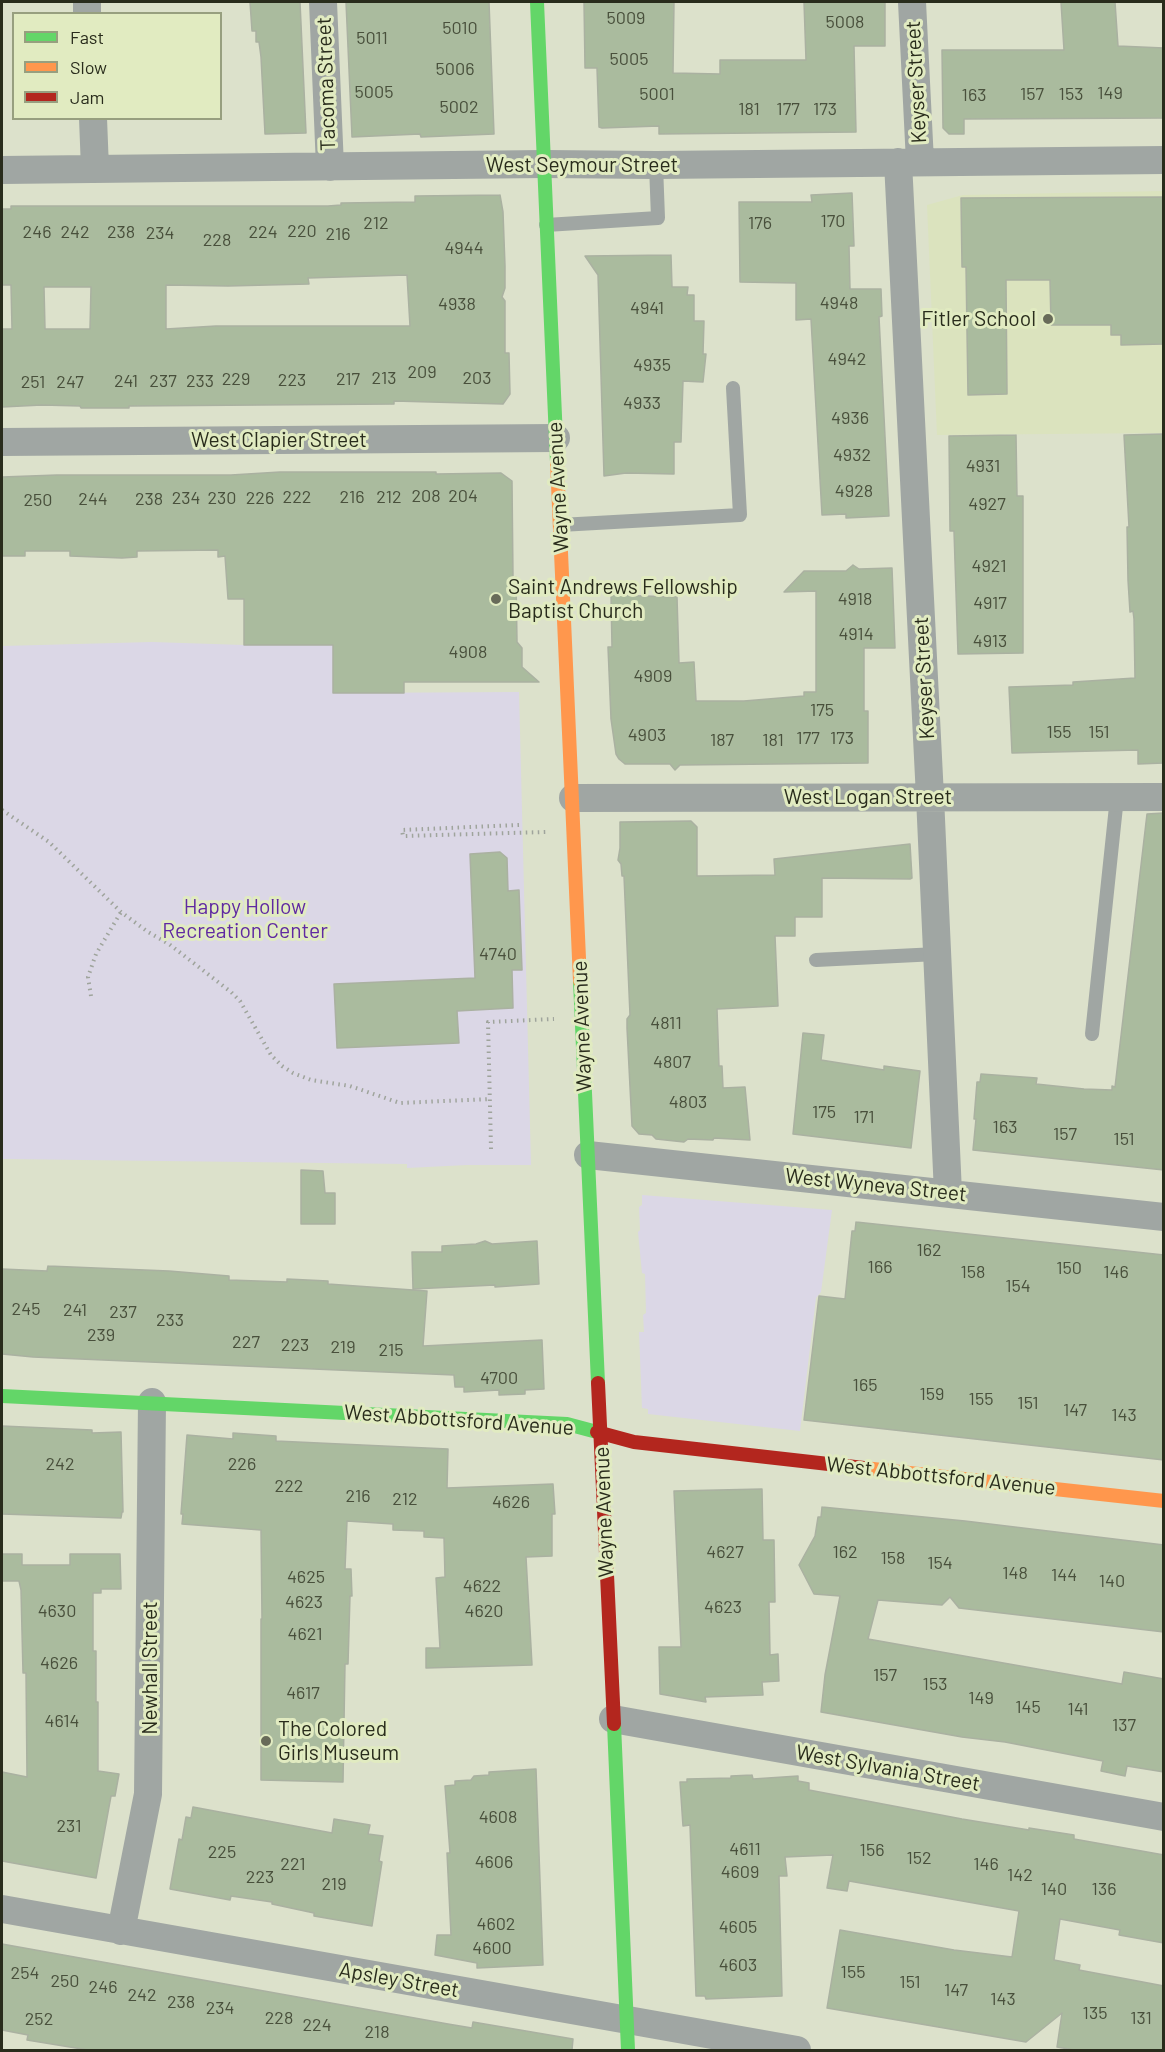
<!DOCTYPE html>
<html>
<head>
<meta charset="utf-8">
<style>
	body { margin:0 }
	#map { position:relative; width:1165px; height:2052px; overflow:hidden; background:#dce1cb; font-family:Barlow,sans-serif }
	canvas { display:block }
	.frame { position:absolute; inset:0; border:3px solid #292c1c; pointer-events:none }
	.legend { position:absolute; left:12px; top:12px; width:210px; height:108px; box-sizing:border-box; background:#e1ebc1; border:2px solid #979f7f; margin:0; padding:8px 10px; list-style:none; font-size:18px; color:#292c1c }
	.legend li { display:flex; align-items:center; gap:12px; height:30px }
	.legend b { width:30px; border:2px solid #979f7f }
</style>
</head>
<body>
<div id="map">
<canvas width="1165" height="2052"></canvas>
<div class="frame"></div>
<ul class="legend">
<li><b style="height:8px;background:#63d668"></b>Fast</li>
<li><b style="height:8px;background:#ff974d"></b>Slow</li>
<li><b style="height:8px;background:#b3261e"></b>Jam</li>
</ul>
</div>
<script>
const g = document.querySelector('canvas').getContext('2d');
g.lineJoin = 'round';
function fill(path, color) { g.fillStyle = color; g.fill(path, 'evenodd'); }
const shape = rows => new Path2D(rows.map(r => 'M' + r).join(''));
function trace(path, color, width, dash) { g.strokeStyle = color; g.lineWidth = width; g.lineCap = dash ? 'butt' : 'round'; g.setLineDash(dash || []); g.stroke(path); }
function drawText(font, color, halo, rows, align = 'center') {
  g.font = font + ' Barlow,sans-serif'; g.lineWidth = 6; g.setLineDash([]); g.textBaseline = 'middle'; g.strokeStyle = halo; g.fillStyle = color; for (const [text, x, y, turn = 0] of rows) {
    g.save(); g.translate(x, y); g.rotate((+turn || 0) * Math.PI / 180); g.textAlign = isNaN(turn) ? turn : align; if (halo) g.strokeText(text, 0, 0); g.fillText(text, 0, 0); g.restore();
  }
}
fill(shape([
	[1163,191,1163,433,937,435,927,205,963,195]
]), '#dbe3be');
fill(shape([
	[152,642,244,645,333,645,334,693,519,692,531,1165,467,1165,407,1168,407,1164,2,1159,2,646],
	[642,1195,832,1210,821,1292,816,1298,800,1431,648,1414,648,1409,642,1408,639,1332,644,1332,643,1315,646,1313,645,1274,642,1273,638,1232,640,1230,639,1207,642,1205]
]), '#dbd7e6');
const building = shape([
	[250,2,300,2,306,133,265,134,261,57,259,42,256,42,256,31,252,31,250,2],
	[346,2,489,2,494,134,421,137,420,134,352,137,346,2],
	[584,2,674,2,673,73,720,74,720,60,806,60,804,2,885,2,885,46,854,46,856,132,659,134,659,126,602,128,599,127,597,68,585,68,584,2],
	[1061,2,1115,2,1118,46,1164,48,1164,118,964,119,964,134,949,134,943,128,942,50,1064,50,1061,2],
	[852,193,854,246,849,246,850,289,881,289,882,316,879,317,889,516,846,518,846,514,822,515,811,319,796,320,796,283,740,282,739,202,812,202,811,195,852,193],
	[500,195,503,212,505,266,505,288,502,297,505,301,505,353,509,353,510,394,503,404,394,401,394,404,129,406,129,408,81,408,80,406,42,405,2,407,2,329,12,329,11,285,2,285,2,209,11,209,11,206,328,206,341,205,341,203,415,202,415,196,500,195],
	[407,275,410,326,216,326,166,329,166,285,228,286,309,284,308,278,407,275],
	[44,287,91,287,90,329,45,329,44,287],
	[1164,197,1164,344,1121,345,1121,335,1111,335,1111,325,1051,325,1050,280,1006,280,1007,394,968,395,966,267,962,267,961,198,1164,197],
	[671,255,672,287,688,287,687,295,694,295,694,321,704,321,703,354,706,354,703,382,683,381,681,442,674,442,674,474,626,473,604,476,598,275,585,256,671,255],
	[1164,434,1164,763,1138,764,1138,750,1012,753,1009,687,1073,685,1073,682,1135,678,1134,619,1133,611,1130,612,1128,580,1127,527,1129,527,1124,435,1164,434],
	[1016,435,1017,496,1023,496,1023,653,958,654,954,531,950,531,949,436,1016,435],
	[280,472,436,472,436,474,501,473,512,481,513,577,516,577,517,642,522,648,522,667,539,682,404,682,404,693,333,693,333,645,244,645,244,599,228,599,225,556,218,557,218,550,137,551,137,557,122,558,70,556,70,551,25,551,25,556,2,556,2,477,57,475,231,475,280,472],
	[853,565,859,569,892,568,895,648,864,648,864,711,868,711,868,763,680,765,675,770,670,764,625,764,619,759,616,754,611,719,608,647,612,647,611,595,677,597,679,663,694,662,696,701,744,701,804,696,804,692,816,692,816,591,784,592,804,571,846,571,853,565],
	[1164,813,1164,1170,973,1150,976,1119,974,1119,977,1082,980,1082,981,1074,1037,1078,1036,1084,1084,1089,1112,1090,1112,1086,1115,1087,1147,814,1164,813],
	[691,821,697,827,697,876,775,875,774,859,910,844,912,878,910,879,822,878,822,917,795,917,795,936,775,936,778,1006,717,1009,719,1066,722,1066,723,1088,745,1087,750,1140,714,1138,713,1140,688,1139,684,1142,656,1139,652,1135,639,1134,632,1126,627,1028,627,1019,630,1015,624,876,622,876,621,864,618,860,620,848,620,822,691,821],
	[500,852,507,858,508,891,519,890,522,970,512,970,513,1008,457,1011,459,1043,337,1048,334,984,475,978,470,854,500,852],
	[803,1033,824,1035,821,1060,884,1070,884,1066,920,1071,911,1148,793,1134,803,1033],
	[301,1170,323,1171,325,1193,335,1193,335,1224,301,1224,301,1170],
	[856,1222,1164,1255,1164,1460,804,1420,819,1296,845,1299,852,1231,855,1231,856,1222],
	[485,1241,492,1244,537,1241,539,1284,495,1287,495,1285,413,1289,412,1252,442,1252,442,1246,476,1244,485,1241],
	[48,1266,169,1271,229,1276,229,1280,287,1282,287,1279,328,1281,328,1284,427,1291,423,1346,542,1340,544,1389,525,1390,525,1394,499,1395,499,1390,464,1392,464,1387,455,1387,454,1375,33,1357,2,1354,2,1269,47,1271,48,1266],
	[2,1426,92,1430,92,1433,121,1432,123,1512,122,1512,121,1518,2,1514,2,1426],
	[233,1433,276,1436,276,1441,448,1449,447,1488,553,1484,555,1514,552,1514,552,1556,526,1557,532,1665,426,1668,426,1648,440,1648,436,1578,445,1577,444,1538,424,1537,424,1531,393,1530,393,1524,347,1521,345,1569,351,1569,352,1596,350,1596,348,1664,345,1664,343,1782,261,1780,261,1619,262,1619,261,1530,182,1524,183,1514,181,1514,187,1435,233,1439,233,1433],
	[762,1489,763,1540,774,1540,775,1602,769,1602,770,1655,778,1654,779,1681,762,1682,763,1695,705,1697,706,1702,660,1694,659,1647,681,1647,674,1491,762,1489],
	[822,1507,965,1521,1164,1545,1164,1632,959,1608,950,1597,942,1605,878,1600,868,1639,1122,1684,1124,1672,1164,1679,1164,1772,1127,1766,1125,1776,1101,1771,1103,1761,1005,1742,962,1737,821,1712,825,1675,840,1596,814,1594,799,1565,815,1536,818,1517,821,1517,822,1507],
	[2,1554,22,1554,22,1565,70,1565,70,1554,120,1554,121,1589,101,1589,101,1593,93,1593,93,1651,96,1651,96,1702,98,1702,98,1771,119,1774,115,1796,111,1796,96,1878,2,1861,2,1772,27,1777,26,1673,23,1673,21,1590,19,1581,2,1581,2,1554],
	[536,1769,543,1965,477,1968,477,1963,435,1955,437,1935,451,1935,447,1853,450,1853,445,1786,455,1785,455,1781,471,1780,474,1776,489,1775,489,1772,536,1769],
	[752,1775,753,1779,798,1776,798,1781,809,1783,809,1790,962,1819,1029,1830,1029,1828,1074,1835,1074,1839,1164,1855,1164,1943,1119,1935,1120,1930,1060,1919,1054,1960,1080,1965,1079,1970,1164,1986,1164,2050,1074,2050,1057,2047,1062,2013,1026,2042,827,2008,840,1930,954,1950,1012,1957,1019,1911,849,1881,847,1891,827,1888,833,1855,785,1857,787,1876,779,1876,782,1996,706,1999,705,1996,696,1996,690,1825,683,1826,680,1782,687,1782,687,1779,731,1778,731,1776,752,1775],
	[193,1807,332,1833,334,1819,370,1825,368,1834,383,1836,379,1861,382,1862,372,1926,314,1916,314,1913,272,1904,272,1902,231,1896,230,1900,170,1889,179,1839,182,1840,186,1817,191,1818,193,1807],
	[2,1944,448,2024,472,2028,473,2022,573,2039,572,2050,88,2050,27,2040,28,2035,2,2030,2,1944]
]);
fill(building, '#aabb9e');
trace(building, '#aab1a1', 1.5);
trace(shape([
	[2,810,49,842,121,912,148,932,169,944,231,992,240,1001,271,1055,282,1066,293,1073,311,1080,350,1086,400,1103,490,1099],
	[519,825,402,830,403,836,546,832],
	[91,996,88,977,96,954,121,912],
	[491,1149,488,1022,554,1019]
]), '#9fa49c', 4, [1.5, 4.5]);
trace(shape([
	[546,225,658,218,656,165],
	[560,525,740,515,733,388],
	[816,960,937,954],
	[1092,1034,1117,797]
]), '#a0a6a3', 14);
trace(shape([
	[87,2,87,14],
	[323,2,330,167],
	[912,2,920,162],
	[93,118,95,169],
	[898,162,930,797,948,1193],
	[2,170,544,164,656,165,1164,160],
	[2,442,556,438],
	[573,798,1164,797],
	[588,1155,1164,1217],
	[613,1719,1164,1817],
	[2,1909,797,2050],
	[121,1931,148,1794,152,1402]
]), '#a0a6a3', 28);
trace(shape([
	[537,2,557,462],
	[580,981,598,1383],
	[2,1396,567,1424,597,1432],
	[614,1724,628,2050]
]), '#63d668', 14);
trace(shape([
	[557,462,580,981],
	[864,1468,1164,1501]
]), '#ff974d', 14);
trace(shape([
	[598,1383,614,1724],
	[597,1432,634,1442,864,1468]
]), '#b3261e', 14);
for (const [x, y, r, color] of [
	[1048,319,6,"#686b59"],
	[496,599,6,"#686b59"],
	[266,1741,6,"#686b59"]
]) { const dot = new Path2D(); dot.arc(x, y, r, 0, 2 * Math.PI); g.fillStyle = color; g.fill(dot); trace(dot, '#e1ebc1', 2); }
drawText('18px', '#49503c', null, [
	["5009",626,18],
	["5008",845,22],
	["5010",460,28],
	["5011",372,38],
	["5005",629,59],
	["5006",455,69],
	["5005",374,92],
	["149",1110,93],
	["5001",657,94],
	["157",1032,94],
	["153",1071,94],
	["163",974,95],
	["5002",459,107],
	["181",749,109],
	["177",788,109],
	["173",825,109],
	["170",833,221],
	["212",376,223],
	["176",760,223],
	["220",302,231],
	["246",37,232],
	["242",75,232],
	["238",121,232],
	["224",263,232],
	["234",160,233],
	["216",338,234],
	["228",217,240],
	["4944",464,248],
	["4948",839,303],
	["4938",457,304],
	["4941",647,308],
	["4942",847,359],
	["4935",652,365],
	["209",422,372],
	["213",384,378],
	["203",477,378],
	["229",236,379],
	["217",348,379],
	["223",292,380],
	["241",126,381],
	["237",163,381],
	["233",200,381],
	["251",33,382],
	["247",70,382],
	["4933",642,403],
	["4936",850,418],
	["4932",852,455],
	["4931",983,466],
	["4928",854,491],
	["208",426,496],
	["204",463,496],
	["222",297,497],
	["216",352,497],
	["212",389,497],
	["234",186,498],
	["230",222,498],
	["226",260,498],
	["244",93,499],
	["238",149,499],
	["250",38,500],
	["4927",987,504],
	["4921",989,566],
	["4918",855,599],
	["4917",990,603],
	["4914",856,634],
	["4913",990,641],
	["4908",468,652],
	["4909",653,676],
	["175",822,710],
	["155",1059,732],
	["151",1099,732],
	["4903",647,735],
	["177",808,738],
	["173",842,738],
	["187",722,740],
	["181",773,740],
	["4740",498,954],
	["4811",666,1023],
	["4807",672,1062],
	["4803",688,1102],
	["175",824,1112],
	["171",864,1117],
	["163",1005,1127],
	["157",1065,1134],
	["151",1124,1139],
	["162",929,1250],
	["166",880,1267],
	["150",1069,1268],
	["158",973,1272],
	["146",1116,1272],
	["154",1018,1286],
	["245",26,1309],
	["241",75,1310],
	["237",123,1312],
	["233",170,1320],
	["239",101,1335],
	["227",246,1342],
	["223",295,1345],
	["219",343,1347],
	["215",391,1350],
	["4700",499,1378],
	["165",865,1385],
	["159",932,1394],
	["155",981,1399],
	["151",1028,1403],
	["147",1075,1410],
	["143",1124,1415],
	["242",60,1464],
	["226",242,1464],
	["222",289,1486],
	["216",358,1496],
	["212",405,1499],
	["4626",511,1502],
	["4627",725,1552],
	["162",845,1552],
	["158",893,1558],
	["154",940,1563],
	["148",1015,1573],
	["144",1064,1575],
	["4625",306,1577],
	["140",1112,1581],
	["4622",482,1586],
	["4623",304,1602],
	["4623",723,1607],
	["4630",57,1611],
	["4620",484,1611],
	["4621",305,1634],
	["4626",59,1663],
	["157",885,1675],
	["153",935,1684],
	["4617",303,1693],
	["149",981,1698],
	["145",1028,1707],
	["141",1078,1709],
	["4614",62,1721],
	["137",1124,1725],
	["4608",498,1817],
	["231",69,1826],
	["4611",745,1849],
	["156",872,1850],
	["225",222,1852],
	["152",919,1858],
	["4606",494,1862],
	["221",293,1864],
	["146",986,1864],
	["4609",740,1872],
	["142",1020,1875],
	["223",260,1877],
	["219",334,1884],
	["140",1054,1889],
	["136",1104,1889],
	["4602",496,1924],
	["4605",738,1927],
	["4600",492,1948],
	["4603",738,1965],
	["155",853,1972],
	["254",25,1973],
	["250",65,1981],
	["151",910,1982],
	["246",103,1987],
	["147",956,1990],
	["242",142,1995],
	["143",1003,1999],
	["238",181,2002],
	["234",220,2008],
	["135",1095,2013],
	["228",279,2018],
	["131",1141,2018],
	["252",39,2019],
	["224",317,2025],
	["218",377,2032]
]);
drawText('21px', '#292c1c', '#e1ebc1', [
	["Keyser Street",916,82,-93],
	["Tacoma Street",326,84,-92],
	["West Seymour Street",582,165],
	["West Clapier Street",279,440],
	["Wayne Avenue",558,487,-93],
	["Keyser Street",924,678,-93],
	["West Logan Street",868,797],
	["Wayne Avenue",582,1026,-92],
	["West Wyneva Street",876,1185,6],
	["West Abbottsford Avenue",459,1420,4],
	["West Abbottsford Avenue",941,1476,6],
	["Wayne Avenue",604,1512,-92],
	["Newhall Street",150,1668,-90],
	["West Sylvania Street",888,1768,10],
	["Apsley Street",399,1980,10]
]);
drawText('21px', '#292c1c', '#e1ebc1', [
	["Fitler School",1036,319,"right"],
	["Saint Andrews Fellowship",508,587],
	["Baptist Church",508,611],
	["The Colored",278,1729],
	["Girls Museum",278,1753]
], 'left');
drawText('21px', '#5f29a2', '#e1ebc1', [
	["Happy Hollow",245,907],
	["Recreation Center",245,931]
]);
</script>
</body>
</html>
